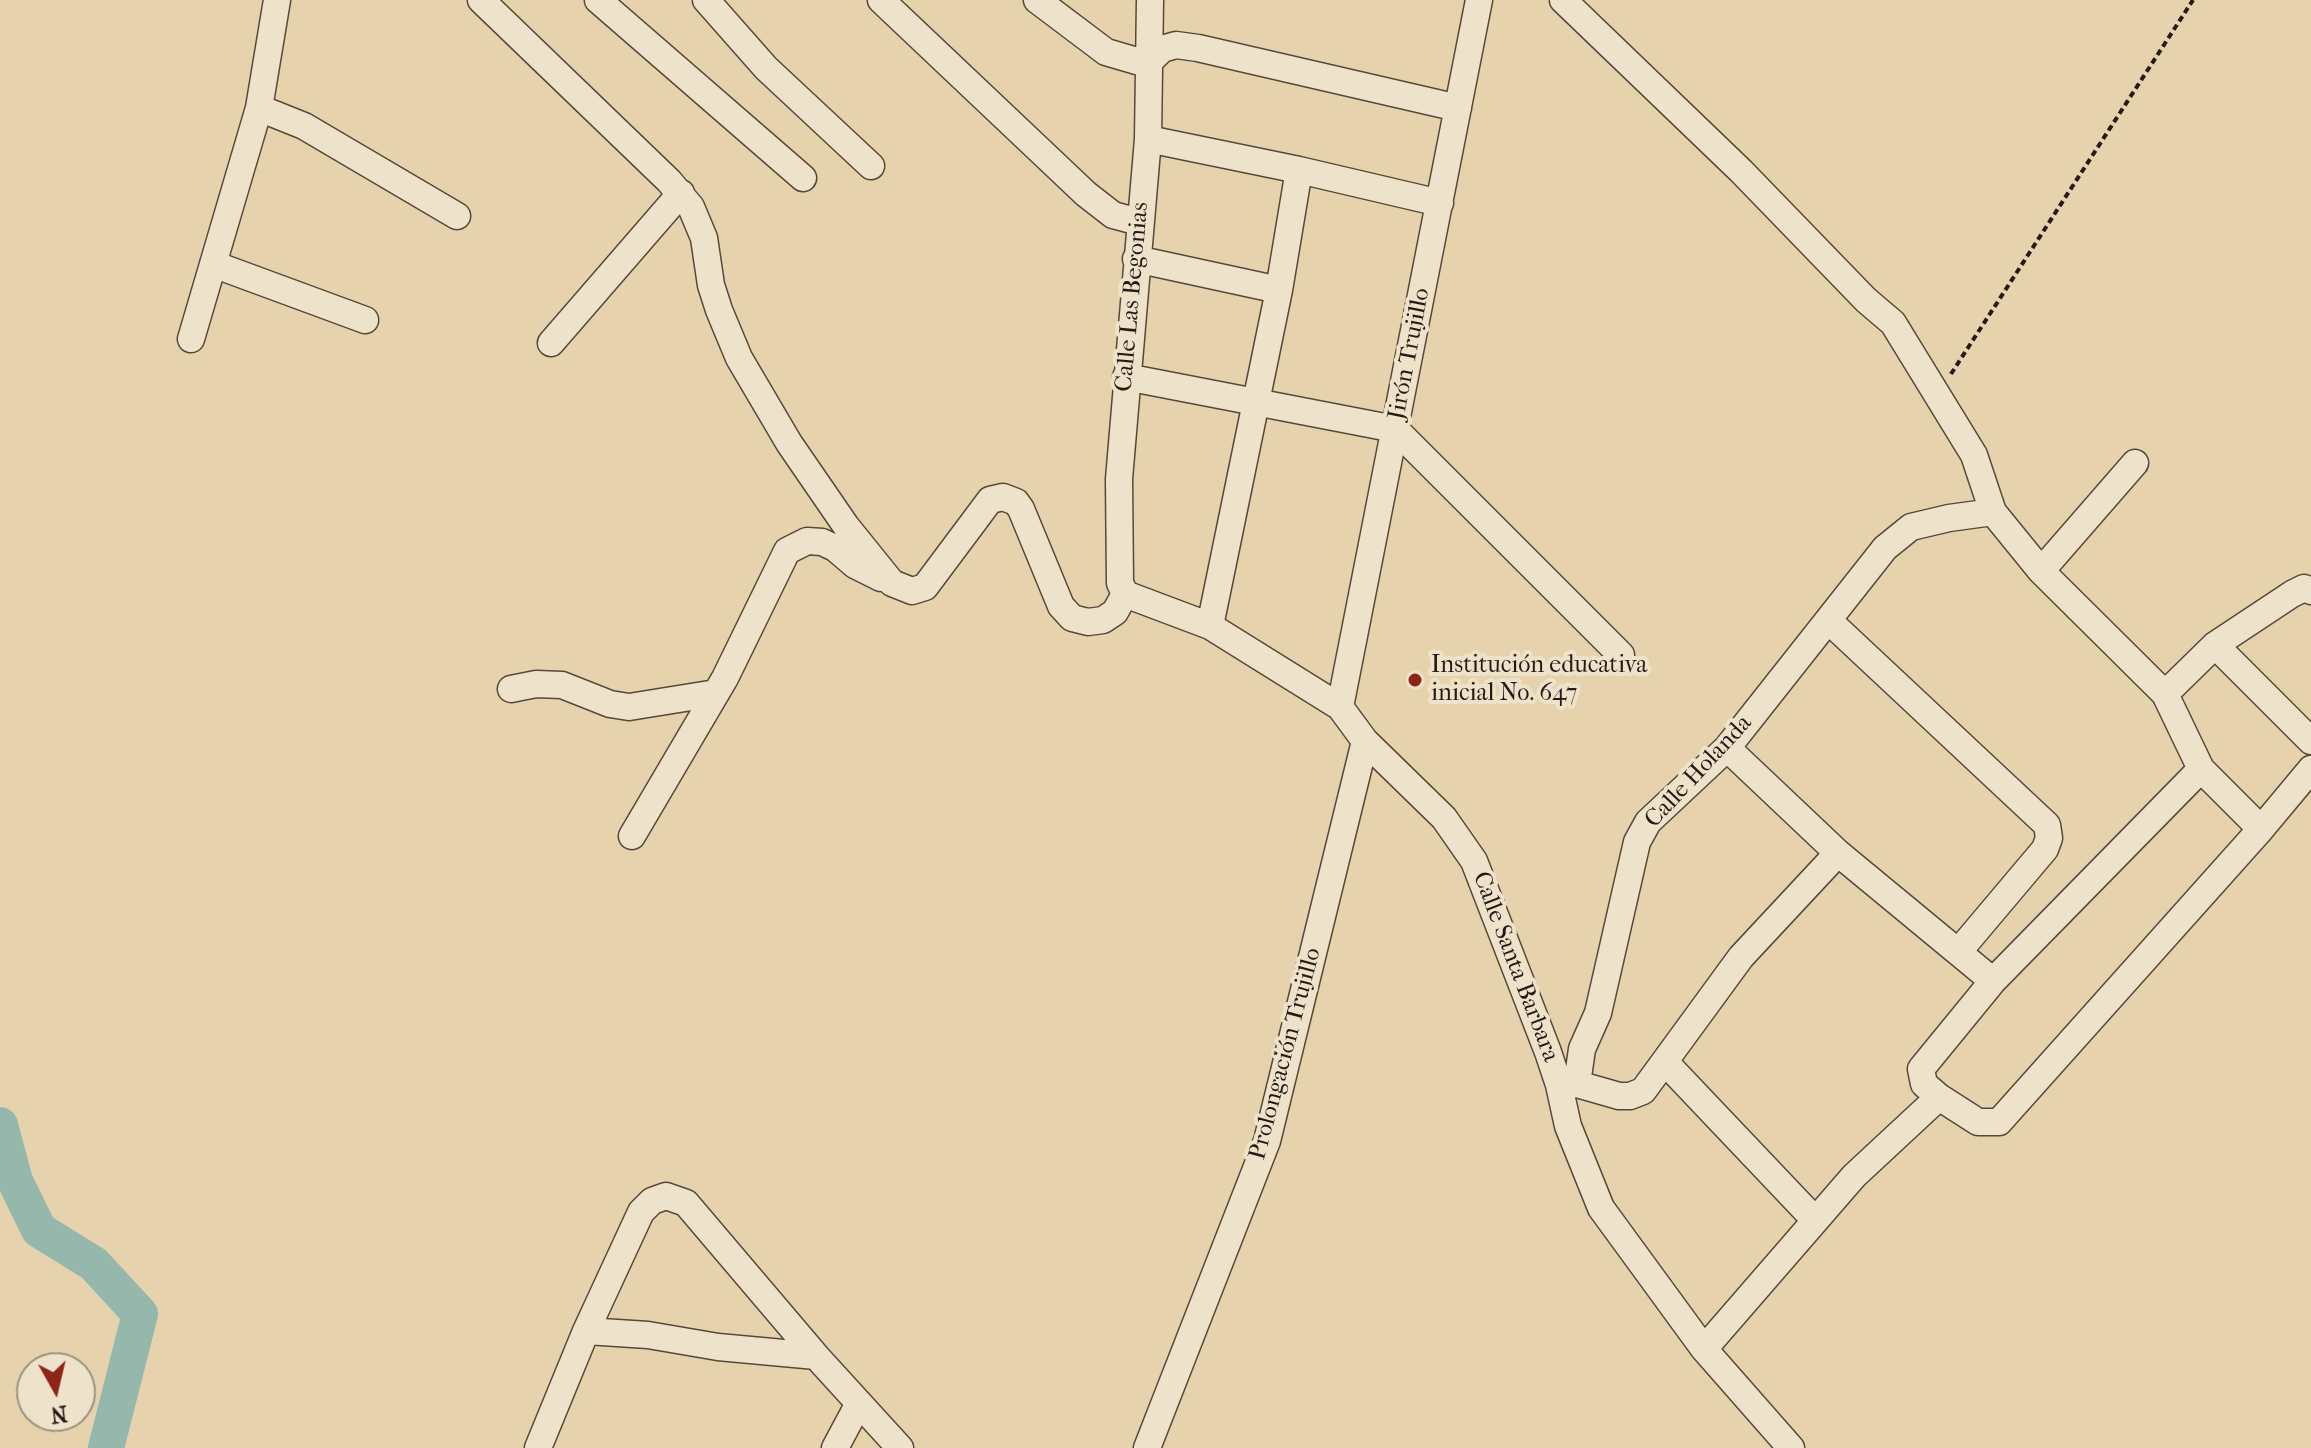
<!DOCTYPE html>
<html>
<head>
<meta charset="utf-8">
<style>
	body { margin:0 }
	#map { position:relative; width:2311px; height:1448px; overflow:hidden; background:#e6d3ad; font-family:"IM FELL French Canon",serif }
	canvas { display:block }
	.north { position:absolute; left:16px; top:1352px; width:80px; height:80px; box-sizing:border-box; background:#efe2ca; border:2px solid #9e9282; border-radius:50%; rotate:172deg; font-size:22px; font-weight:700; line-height:32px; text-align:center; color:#251b15 }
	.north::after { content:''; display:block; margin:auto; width:28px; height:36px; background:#8f2418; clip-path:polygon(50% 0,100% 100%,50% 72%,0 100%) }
</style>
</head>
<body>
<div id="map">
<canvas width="2311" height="1448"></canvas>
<div class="north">N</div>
</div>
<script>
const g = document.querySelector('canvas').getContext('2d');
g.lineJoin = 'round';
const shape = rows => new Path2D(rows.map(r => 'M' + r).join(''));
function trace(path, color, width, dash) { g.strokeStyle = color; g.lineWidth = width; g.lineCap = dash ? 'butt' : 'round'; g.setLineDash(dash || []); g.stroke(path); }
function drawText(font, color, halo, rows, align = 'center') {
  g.font = font + ' "IM FELL French Canon",serif'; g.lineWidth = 8; g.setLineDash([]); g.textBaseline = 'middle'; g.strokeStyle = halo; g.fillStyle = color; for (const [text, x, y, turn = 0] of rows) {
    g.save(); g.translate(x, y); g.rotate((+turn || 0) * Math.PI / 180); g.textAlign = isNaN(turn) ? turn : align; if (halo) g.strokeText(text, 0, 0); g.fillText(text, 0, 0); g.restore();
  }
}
trace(shape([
	[0,1125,15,1181,39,1230,94,1264,140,1314,106,1448]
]), '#96b7ac', 36);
const minor = shape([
	[481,0,669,181,691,207,704,238,711,285,719,310,739,358,789,443,846,526,892,583,912,591,925,587,990,500,1003,497,1016,502,1021,509,1061,606,1072,618,1088,622,1103,620,1115,612,1125,594],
	[598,0,803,178],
	[706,0,766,68,871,166],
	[881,0,1086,194,1113,215,1139,222],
	[1037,0,1106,52,1147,64,1162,49,1176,45,1198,48,1458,108],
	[1563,0,1741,171,1866,300,1893,323,1974,455,1993,512,2041,571,2165,694,2215,645,2292,594,2304,588,2311,591],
	[259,108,304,126,457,216],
	[1148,139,1299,170,1440,203],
	[1136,259,1279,290],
	[213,264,365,320],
	[191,339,259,108,277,0],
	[551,343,681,193],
	[1126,377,1395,429,1621,655],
	[2041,571,2135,463],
	[1125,594,1210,626,1340,707,1365,741,1444,818,1474,861,1548,1052,1559,1085,1568,1126,1601,1208,1704,1349,1791,1448],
	[1125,594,1120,583,1119,479,1148,139,1150,0],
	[1829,621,2047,825,2049,838,2045,849,1959,951],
	[1210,626,1279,290,1299,170],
	[2215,645,2311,741],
	[511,689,536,684,562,685,610,704,629,707,716,693],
	[1340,707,1479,0],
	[1727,748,1838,853,1993,981],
	[2201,769,2261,829,2311,769],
	[632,836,725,678,787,551,807,541,822,542,835,548,855,565,881,578],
	[1665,1062,1815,1220],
	[1577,1084,1582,1049,1598,1013,1637,842,1648,822,1727,748,1885,548,1911,527,1949,518,1993,512],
	[1563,1085,1577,1084,1619,1096,1630,1096,1643,1091,1741,957,1838,853],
	[1939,1097,1978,1122,1999,1122,2261,829],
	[586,1331,648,1335,718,1347,816,1356],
	[1704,1349,1854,1176,1939,1097,1924,1084,1921,1069,1993,981,2201,769,2165,694],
	[538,1448,586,1331,641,1212,652,1201,666,1196,686,1203,816,1356,900,1448],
	[835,1448,859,1403],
	[1147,1448,1267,1141,1365,741]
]);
trace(minor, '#55493b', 29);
trace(shape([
	[1951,374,2193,0]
]), '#251b15', 4, [6, 4]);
trace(minor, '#efe2ca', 26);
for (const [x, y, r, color] of [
	[1415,680,8,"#8f2418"]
]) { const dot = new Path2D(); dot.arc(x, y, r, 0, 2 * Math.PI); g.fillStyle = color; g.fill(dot); trace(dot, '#efe2ca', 3); }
drawText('24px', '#251b15', '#efe2ca', [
	["Calle Las Begonias",1133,297,-85],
	["Jirón Trujillo",1410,354,-79],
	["Calle Holanda",1699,772,-47],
	["Calle Santa Barbara",1515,967,69],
	["Prolongación Trujillo",1286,1054,-75]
]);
drawText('24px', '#251b15', '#efe2ca', [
	["Institución educativa",1431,666],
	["inicial No. 647",1431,694]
], 'left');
</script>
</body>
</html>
